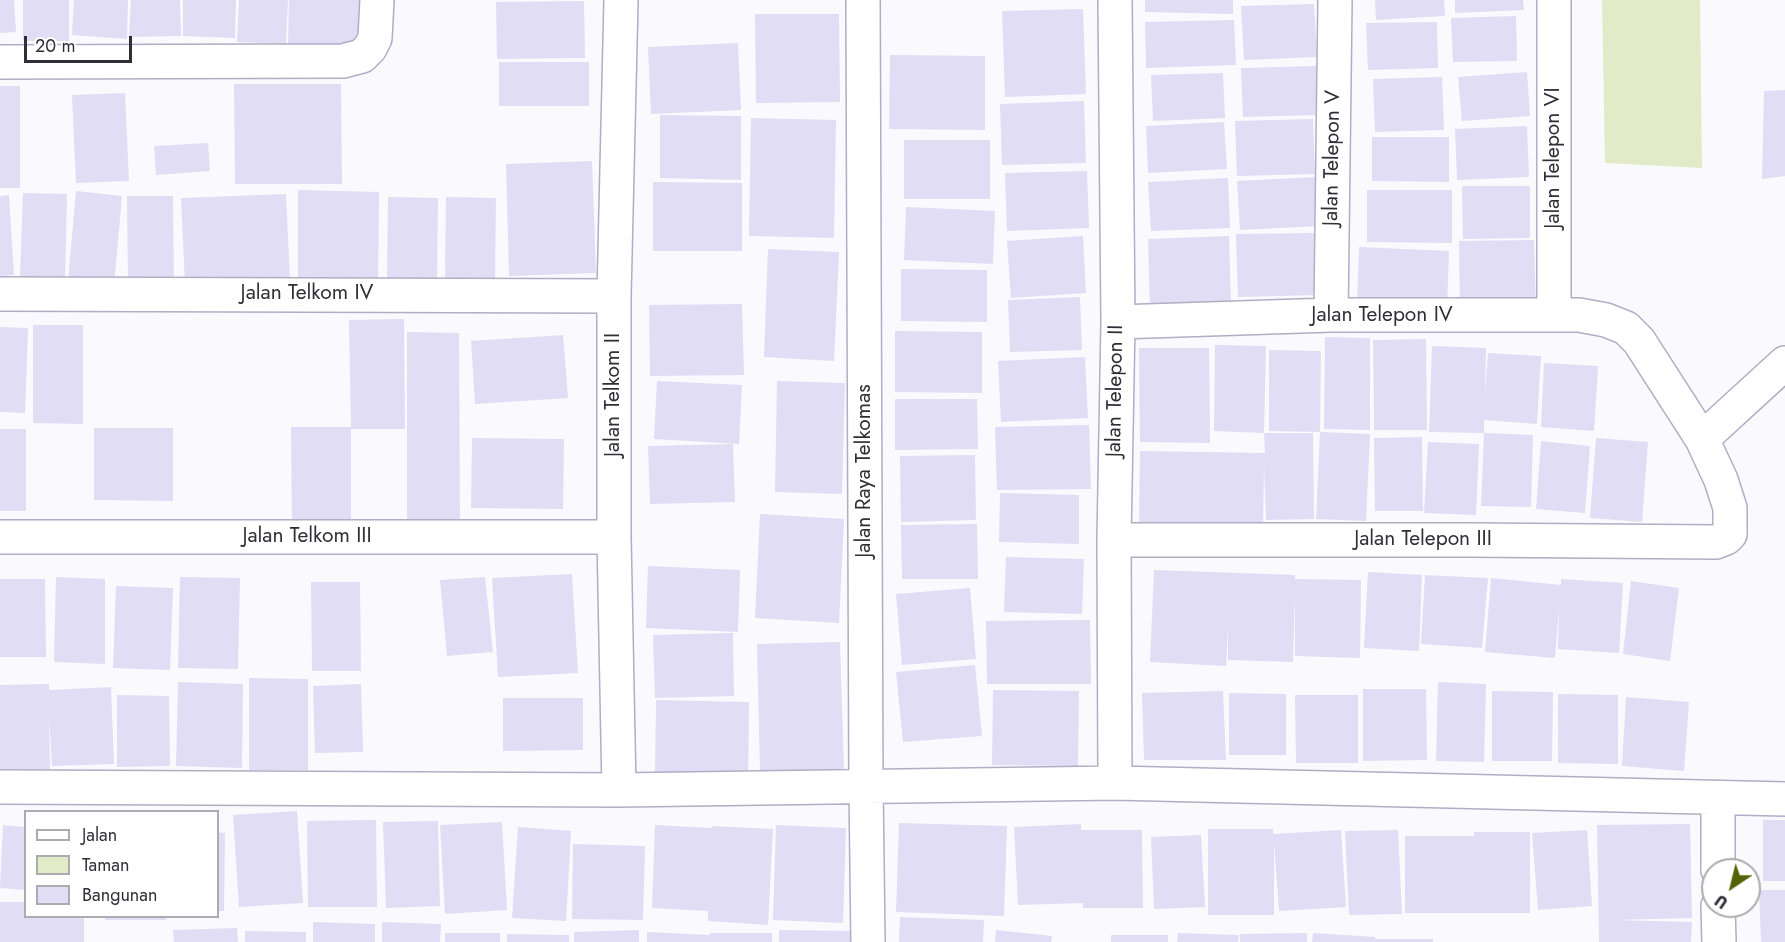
<!DOCTYPE html>
<html>
<head>
<meta charset="utf-8">
<style>
	body { margin:0 }
	#map { position:relative; width:1785px; height:942px; overflow:hidden; background:#faf9fe; font-family:Jost,sans-serif }
	canvas { display:block }
	.legend { position:absolute; left:24px; top:810px; width:195px; height:108px; box-sizing:border-box; background:#fff; border:2px solid #acabaf; margin:0; padding:8px 10px; list-style:none; font-size:18px; color:#302e37 }
	.legend li { display:flex; align-items:center; gap:12px; height:30px }
	.legend b { width:30px; border:2px solid #acabaf }
	.north { position:absolute; left:1701px; top:858px; width:60px; height:60px; box-sizing:border-box; background:#fff; border:2px solid #acabaf; border-radius:50%; rotate:215deg; font-size:16px; font-weight:700; line-height:24px; text-align:center; color:#302e37 }
	.north::after { content:''; display:block; margin:auto; width:21px; height:27px; background:#556306; clip-path:polygon(50% 0,100% 100%,50% 72%,0 100%) }
	.scale { position:absolute; left:24px; top:36px; width:108px; height:27px; box-sizing:border-box; border:3px solid #302e37; border-top:0; padding-left:8px; font-size:18px; line-height:21px; white-space:nowrap; color:#302e37; -webkit-text-stroke:4px #fff; paint-order:stroke }
</style>
</head>
<body>
<div id="map">
<canvas width="1785" height="942"></canvas>
<ul class="legend">
<li><b style="height:8px;background:#fff"></b>Jalan</li>
<li><b style="height:16px;background:#e2ebc7"></b>Taman</li>
<li><b style="height:16px;background:#e1ddf5"></b>Bangunan</li>
</ul>
<div class="north">U</div>
<div class="scale">20 m</div>
</div>
<script>
const g = document.querySelector('canvas').getContext('2d');
g.lineJoin = 'round';
function fill(path, color) { g.fillStyle = color; g.fill(path, 'evenodd'); }
const shape = rows => new Path2D(rows.map(r => 'M' + r).join(''));
function trace(path, color, width, dash) { g.strokeStyle = color; g.lineWidth = width; g.lineCap = dash ? 'butt' : 'round'; g.setLineDash(dash || []); g.stroke(path); }
function drawText(font, color, halo, rows, align = 'center') {
  g.font = font + ' Jost,sans-serif'; g.lineWidth = 4.5; g.setLineDash([]); g.textBaseline = 'middle'; g.strokeStyle = halo; g.fillStyle = color; for (const [text, x, y, turn = 0] of rows) {
    g.save(); g.translate(x, y); g.rotate((+turn || 0) * Math.PI / 180); g.textAlign = isNaN(turn) ? turn : align; if (halo) g.strokeText(text, 0, 0); g.fillText(text, 0, 0); g.restore();
  }
}
fill(shape([
	[1602,0,1700,0,1702,168,1605,163]
]), '#e2ebc7');
fill(shape([
	[0,0,14,0,16,32,0,33],
	[23,0,69,0,69,41,23,41],
	[74,0,128,0,127,39,72,35],
	[131,0,180,0,181,36,129,37],
	[183,0,236,0,235,38,183,36],
	[239,0,288,0,286,44,237,42],
	[289,0,360,0,360,47,288,45],
	[1145,0,1233,0,1233,14,1145,12],
	[1375,0,1444,0,1445,16,1376,20],
	[1455,0,1523,0,1524,10,1455,13],
	[584,1,585,58,497,59,496,2],
	[1314,4,1317,57,1244,60,1241,6],
	[1083,9,1086,94,1005,97,1002,11],
	[755,14,839,14,840,102,756,103],
	[1516,16,1517,61,1453,62,1451,18],
	[1234,20,1236,65,1146,68,1145,22],
	[1437,22,1438,68,1368,70,1366,23],
	[738,43,741,110,651,114,648,47],
	[890,55,985,56,985,130,889,129],
	[499,62,589,62,589,106,499,106],
	[1317,66,1318,115,1243,117,1241,68],
	[1527,72,1530,116,1462,121,1458,77],
	[1223,73,1225,118,1153,121,1151,75],
	[1442,77,1444,130,1375,132,1373,79],
	[234,84,341,84,342,184,235,184],
	[0,86,20,86,20,188,0,188],
	[1785,90,1785,176,1762,179,1764,91],
	[125,93,129,181,76,183,72,95],
	[1084,101,1086,163,1002,165,1000,104],
	[660,115,741,116,741,180,660,178],
	[751,118,836,120,834,238,749,236],
	[1313,119,1315,174,1237,176,1235,121],
	[1224,122,1227,169,1148,173,1146,126],
	[1527,126,1529,177,1457,180,1455,129],
	[1372,137,1449,137,1449,182,1372,181],
	[904,140,990,140,990,199,904,199],
	[208,143,210,171,156,175,154,146],
	[592,161,596,273,509,276,506,164],
	[1087,171,1089,228,1007,231,1005,173],
	[1317,177,1319,226,1240,230,1237,181],
	[1228,178,1230,228,1151,231,1148,182],
	[653,182,742,183,742,251,653,251],
	[1462,186,1530,186,1530,238,1463,239],
	[298,190,379,192,378,284,298,283],
	[1367,190,1452,190,1452,243,1367,242],
	[76,191,122,196,114,286,68,281],
	[23,193,67,194,65,279,20,277],
	[286,194,290,281,185,284,181,198],
	[9,195,14,275,0,276,0,196],
	[127,196,173,196,174,287,128,286],
	[388,197,438,198,437,279,387,279],
	[446,197,496,198,495,280,445,279],
	[906,207,995,211,993,264,904,260],
	[1316,233,1318,295,1238,297,1236,234],
	[1083,236,1086,293,1011,298,1007,241],
	[1229,236,1231,305,1150,307,1148,239],
	[1534,240,1536,310,1460,311,1459,241],
	[1359,247,1449,251,1447,309,1357,305],
	[768,249,839,252,834,361,764,357],
	[901,269,987,270,987,322,901,321],
	[1080,297,1082,350,1010,352,1008,300],
	[742,304,744,375,650,376,649,305],
	[404,319,405,429,351,429,351,526,292,525,291,427,351,427,349,320],
	[33,325,83,325,83,424,33,423],
	[0,327,28,328,25,413,0,412],
	[895,331,982,332,982,393,895,392],
	[407,332,459,333,460,526,407,525],
	[563,335,568,398,475,404,471,341],
	[1325,337,1370,338,1370,430,1324,429],
	[1426,339,1427,430,1374,430,1373,340],
	[1215,345,1266,346,1264,433,1214,431],
	[1432,346,1486,348,1485,393,1488,353,1541,356,1537,424,1484,420,1484,433,1429,432],
	[1139,348,1209,348,1210,443,1140,442],
	[1269,350,1321,351,1320,432,1370,434,1366,521,1316,519,1320,432,1269,431],
	[1085,357,1088,418,1001,422,998,361],
	[1544,363,1598,366,1594,431,1541,427],
	[657,381,742,385,739,444,654,439],
	[777,381,845,383,842,494,775,492],
	[895,399,977,399,978,449,895,450],
	[1089,425,1091,489,997,490,995,427],
	[94,428,173,428,173,501,94,500],
	[0,429,26,429,26,511,0,511],
	[1264,433,1313,433,1314,519,1266,520,1264,467,1263,530,1139,529,1140,451,1265,453],
	[1484,433,1533,435,1531,507,1481,506],
	[1422,437,1423,511,1375,511,1374,438],
	[472,438,564,439,563,509,471,508],
	[1596,438,1648,442,1642,522,1590,518],
	[1541,441,1590,446,1585,513,1536,509],
	[1428,442,1479,444,1476,515,1424,513],
	[733,444,735,502,650,504,648,446],
	[975,455,976,520,901,522,900,456],
	[1000,493,1079,495,1079,544,999,542],
	[760,514,844,519,839,623,755,618],
	[977,524,978,579,902,579,901,525],
	[1006,557,1084,559,1082,614,1004,612],
	[648,566,740,570,738,632,646,628],
	[1154,570,1295,575,1295,579,1361,580,1360,658,1295,656,1295,593,1293,662,1228,660,1228,628,1226,666,1150,662],
	[1368,572,1422,575,1419,651,1364,648],
	[572,574,578,673,498,677,492,578],
	[1425,575,1488,578,1482,648,1421,644],
	[56,577,105,579,105,664,54,662],
	[180,577,240,578,238,669,178,668],
	[485,577,493,652,447,656,440,580],
	[1491,578,1561,585,1561,579,1623,583,1619,653,1558,649,1559,608,1555,658,1485,652],
	[0,579,45,579,46,657,0,657],
	[1631,581,1679,588,1670,661,1623,654],
	[311,582,360,582,361,671,312,671],
	[116,586,173,588,170,670,113,668],
	[970,588,976,659,902,665,896,594],
	[1090,620,1091,684,987,684,986,621],
	[733,633,734,696,655,698,653,635],
	[840,642,844,770,760,772,757,644],
	[975,665,982,736,903,742,896,672],
	[249,678,308,679,308,770,249,770],
	[178,682,243,684,242,768,176,766],
	[1438,682,1486,684,1484,762,1436,761],
	[49,684,49,690,111,687,114,764,52,766,49,716,50,769,0,769,0,685],
	[361,684,363,752,315,753,313,686],
	[1363,689,1426,689,1427,760,1363,761],
	[993,690,1079,691,1078,766,992,765],
	[1223,691,1226,760,1144,760,1142,693],
	[1492,691,1553,692,1552,761,1492,761],
	[1229,693,1286,694,1286,755,1229,755],
	[1558,694,1618,695,1618,764,1558,763],
	[117,695,169,696,170,766,117,767],
	[1295,695,1358,695,1358,763,1296,763],
	[1626,697,1689,702,1684,771,1622,766],
	[503,698,583,698,583,750,503,751],
	[656,700,749,702,748,780,655,778],
	[297,811,303,903,239,907,233,815],
	[376,820,377,907,308,907,307,821],
	[1763,820,1785,820,1785,881,1763,881],
	[438,821,440,906,386,908,383,822],
	[502,822,507,910,445,914,440,825],
	[899,823,1007,826,1004,916,896,912],
	[1081,824,1081,830,1142,830,1143,908,1083,908,1083,903,1018,905,1014,827],
	[1690,824,1692,918,1614,920,1692,922,1691,942,1599,942,1597,825],
	[3,825,26,827,26,890,0,888],
	[655,825,712,828,713,826,773,829,768,925,708,921,708,911,652,908],
	[776,825,846,828,843,923,773,920],
	[518,827,571,831,566,921,512,918],
	[1208,829,1273,829,1273,834,1341,830,1346,907,1279,911,1274,842,1274,915,1208,915],
	[1398,830,1402,914,1349,915,1345,831],
	[1587,830,1592,906,1538,910,1532,833],
	[218,832,225,833,224,911,218,911],
	[1474,832,1530,832,1530,913,1405,913,1405,836,1474,836],
	[1201,835,1205,907,1154,909,1151,837],
	[573,844,645,846,643,920,572,919],
	[1759,890,1785,890,1785,942,1761,942],
	[0,902,26,902,26,916,84,916,84,942,0,942],
	[105,916,166,916,166,920,105,920],
	[900,917,984,920,983,942,899,942],
	[313,922,375,924,375,942,313,942],
	[382,922,441,924,440,942,382,942],
	[237,928,238,942,174,942,173,930],
	[639,930,639,942,574,942,574,932],
	[779,930,854,931,854,942,779,942],
	[996,930,1052,936,1051,942,995,942],
	[245,931,306,932,306,942,245,942],
	[647,932,710,935,710,933,772,933,772,942,647,942],
	[445,933,500,933,500,942,445,942],
	[1178,933,1239,935,1238,942,1177,942],
	[1307,933,1307,942,1240,942,1240,934],
	[1313,933,1375,937,1375,939,1433,939,1433,942,1312,942],
	[507,934,569,935,569,942,507,942],
	[1111,935,1168,935,1168,942,1111,942]
]), '#e1ddf5');
const street = shape([
	[863,0,866,786,868,942],
	[0,62,343,61,362,56,370,48,375,38,377,0],
	[0,294,614,296],
	[1331,315,1335,0],
	[1554,315,1554,0],
	[1118,322,1331,315,1579,315,1606,320,1626,328,1639,341,1702,439,1785,363],
	[0,537,614,537],
	[1114,540,1469,540,1716,542,1726,538,1730,534,1730,508,1721,480,1702,439],
	[1115,783,1114,540,1118,322,1115,0],
	[0,787,619,790,1115,783,1785,799],
	[619,790,614,537,614,296,621,0],
	[1718,798,1718,870],
	[1718,906,1719,942]
]);
trace(street, '#b1adc4', 36);
trace(street, '#fff', 33);
drawText('21px', '#302e37', '#fff', [
	["Jalan Telepon V",1333,158,-89],
	["Jalan Telepon VI",1554,158,-90],
	["Jalan Telkom IV",307,294],
	["Jalan Telepon IV",1382,316],
	["Jalan Telepon II",1116,391,-89],
	["Jalan Telkom II",614,395,-90],
	["Jalan Raya Telkomas",865,471,-90],
	["Jalan Telkom III",307,537],
	["Jalan Telepon III",1423,540]
]);
</script>
</body>
</html>
